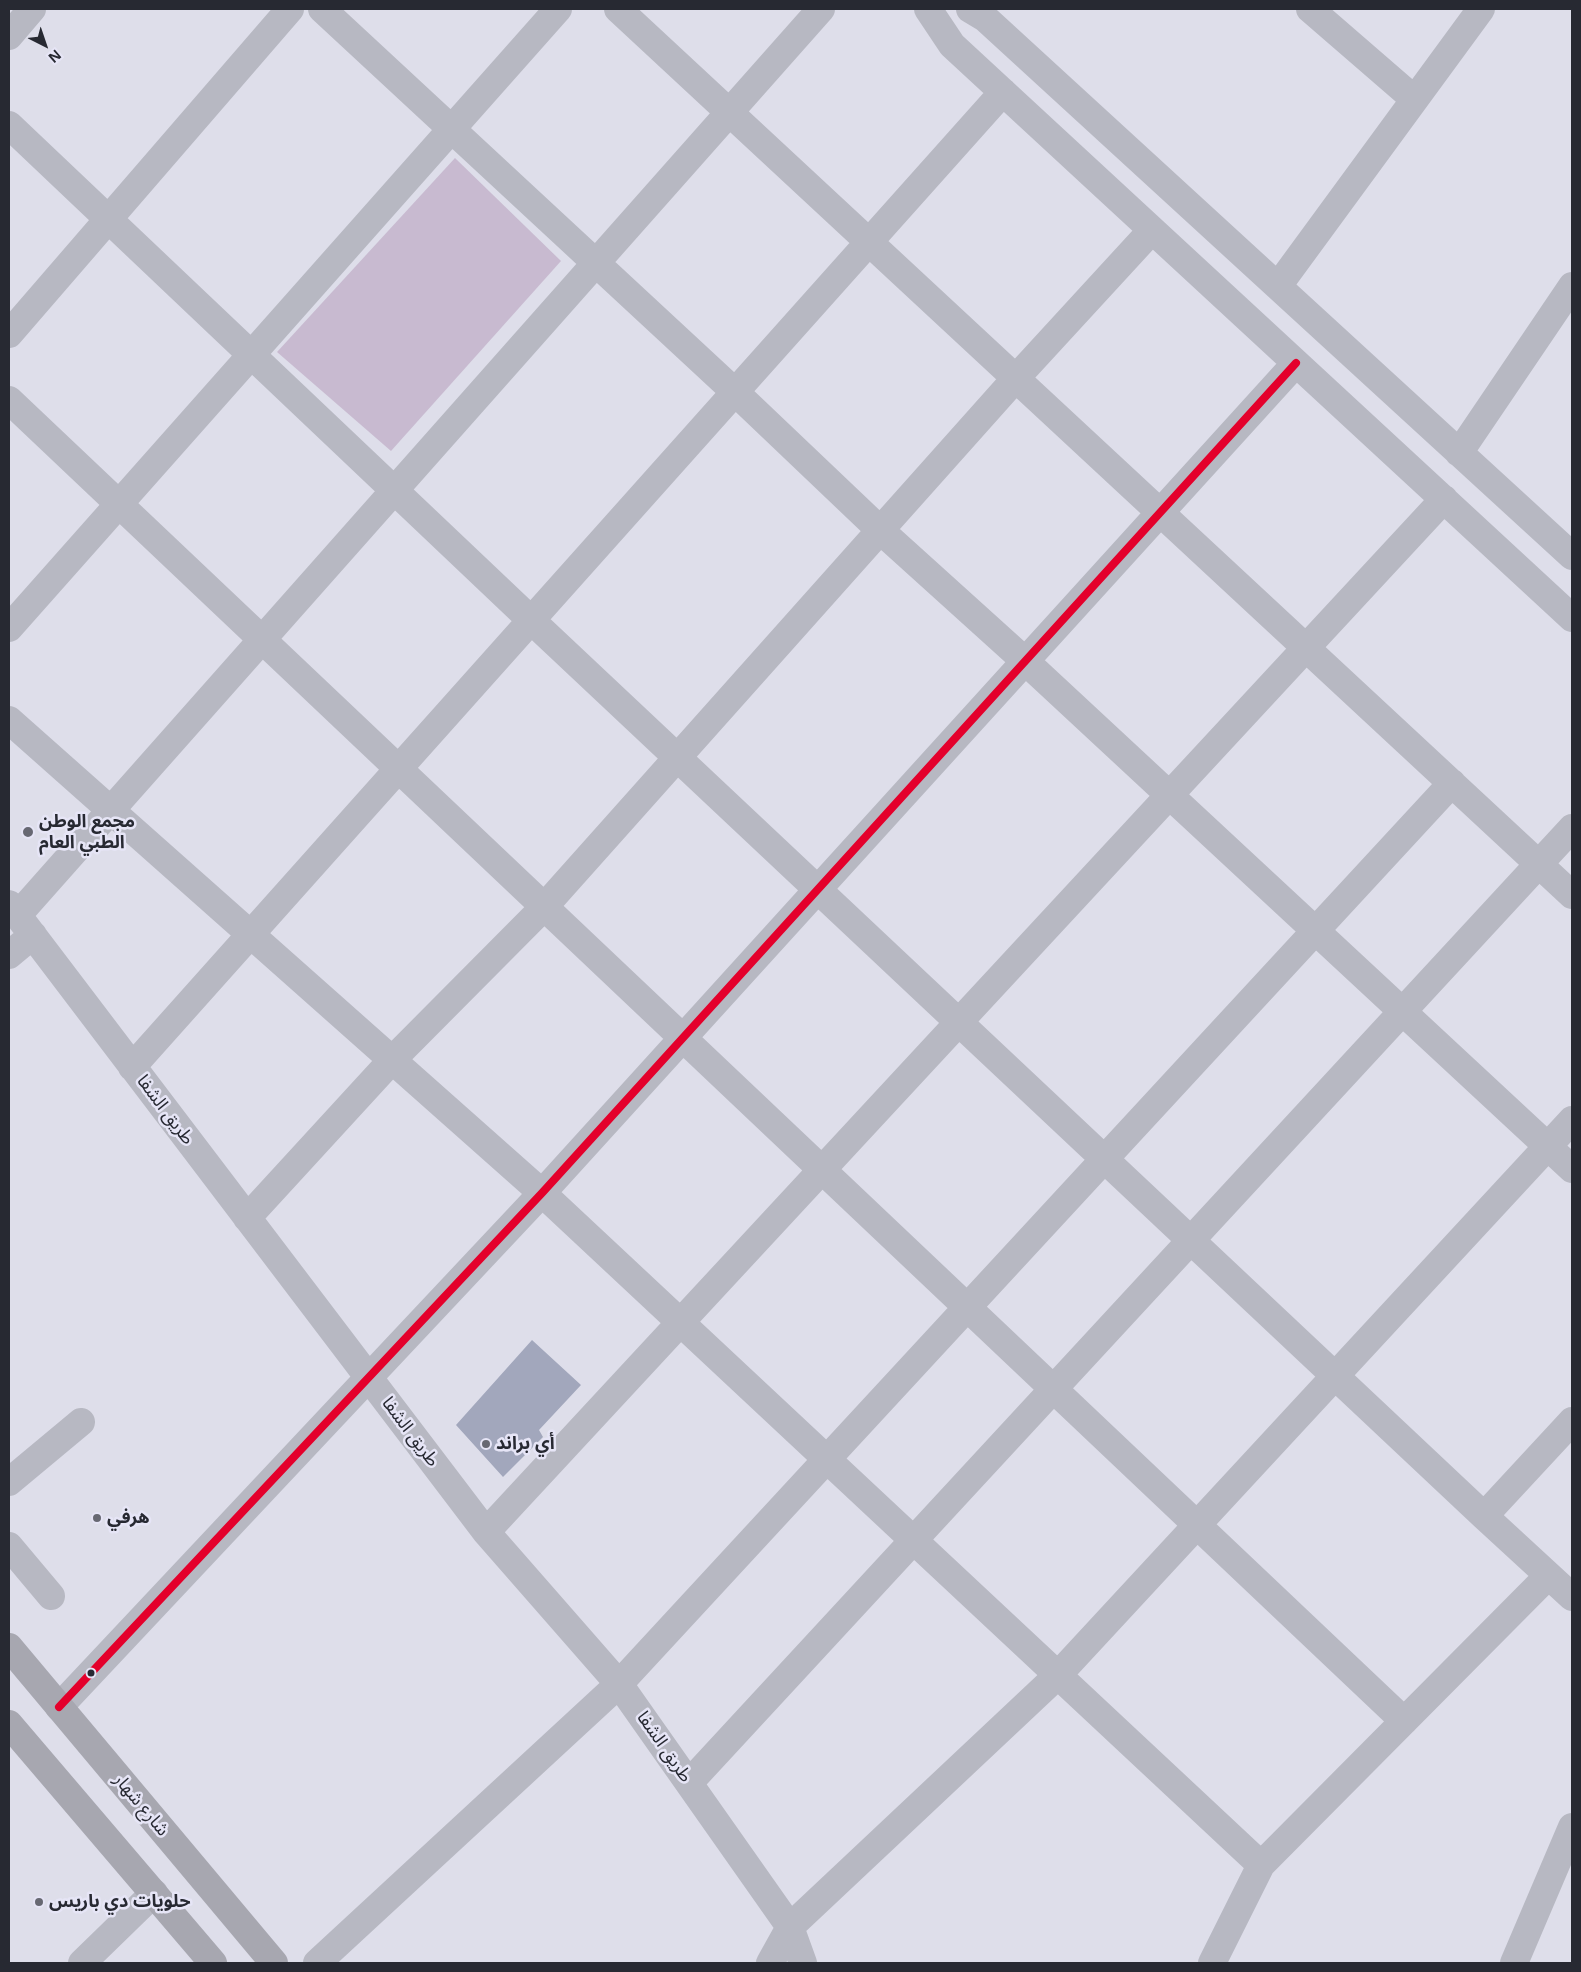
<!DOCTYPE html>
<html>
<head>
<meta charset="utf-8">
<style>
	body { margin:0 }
	#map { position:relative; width:1581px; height:1972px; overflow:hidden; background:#dedeea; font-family:"Noto Sans",sans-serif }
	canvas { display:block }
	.frame { position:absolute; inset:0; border:10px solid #272932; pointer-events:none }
	.north { position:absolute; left:20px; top:20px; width:50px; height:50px; -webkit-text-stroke:4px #e6e5f6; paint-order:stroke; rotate:139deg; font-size:14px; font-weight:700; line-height:20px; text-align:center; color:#272932 }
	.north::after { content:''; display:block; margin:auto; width:18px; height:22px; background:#272932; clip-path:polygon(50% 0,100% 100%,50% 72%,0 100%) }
</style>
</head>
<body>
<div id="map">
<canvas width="1581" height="1972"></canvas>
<div class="frame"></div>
<div class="north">N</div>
</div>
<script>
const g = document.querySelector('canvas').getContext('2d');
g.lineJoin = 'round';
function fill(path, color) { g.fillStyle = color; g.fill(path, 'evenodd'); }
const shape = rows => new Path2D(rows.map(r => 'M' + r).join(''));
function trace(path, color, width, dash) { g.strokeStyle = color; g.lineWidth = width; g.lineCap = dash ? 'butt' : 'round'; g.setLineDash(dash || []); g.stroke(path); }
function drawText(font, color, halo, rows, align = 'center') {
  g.font = font + ' "Noto Sans","Noto Sans Arabic",sans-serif'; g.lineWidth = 5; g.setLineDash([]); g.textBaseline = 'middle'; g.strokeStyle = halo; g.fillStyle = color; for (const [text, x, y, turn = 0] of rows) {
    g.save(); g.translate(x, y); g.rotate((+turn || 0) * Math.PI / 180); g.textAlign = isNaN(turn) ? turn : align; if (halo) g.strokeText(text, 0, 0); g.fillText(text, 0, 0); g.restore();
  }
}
fill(shape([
	[455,158,561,261,391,451,277,352]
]), '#c8bad0');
fill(shape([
	[532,1340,581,1385,539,1430,543,1437,503,1477,456,1425]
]), '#a2a7bc');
trace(shape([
	[322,9,735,392,880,530,1025,661,1572,1169],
	[618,9,1572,895],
	[928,9,952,45,1572,618],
	[970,9,985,18,1572,556],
	[1310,9,1414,99],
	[9,36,32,9],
	[9,125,532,621,1484,1516,1572,1597],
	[1278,286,1481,9],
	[9,334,290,9],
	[9,400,1404,1721],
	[1459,453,1572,286],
	[9,628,558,9],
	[9,720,542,1193,1261,1865],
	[9,904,486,1532,619,1684,790,1927,803,1963],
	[17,916,821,9],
	[9,955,33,935],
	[132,1067,1003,92],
	[247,1218,392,1060,544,907,1016,378,1152,230],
	[9,1482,81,1422],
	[1484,1516,1572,1421],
	[486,1532,1444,499],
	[9,1546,51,1596],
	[59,1707,542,1193,1296,363],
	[689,1783,1572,828],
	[82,1963,154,1893],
	[317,1963,619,1684,1452,783],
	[770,1963,790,1927,1058,1675,1572,1120],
	[1212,1963,1261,1865,1548,1576],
	[1514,1963,1572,1827]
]), '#b7b8c2', 28);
trace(shape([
	[9,1647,274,1963],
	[9,1724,213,1963]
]), '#a7a7b0', 28);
trace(shape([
	[59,1707,542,1193,1296,363]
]), '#e4002b', 8);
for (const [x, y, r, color] of [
	[28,832,6,"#676872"],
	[486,1444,5,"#676872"],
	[97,1518,5,"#676872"],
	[91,1673,4.5,"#272932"],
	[39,1902,5,"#676872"]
]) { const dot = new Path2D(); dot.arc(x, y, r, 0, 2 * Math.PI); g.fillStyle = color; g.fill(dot); trace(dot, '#e6e5f6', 2); }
drawText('bold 18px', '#272932', '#e6e5f6', [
	["مجمع الوطن",39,822],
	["الطبي العام",39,843],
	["أي براند",496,1444],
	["هرفي",107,1518],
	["حلويات دي باريس",49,1902]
], 'left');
drawText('18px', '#272932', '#e6e5f6', [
	["طريق الشفا",165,1110,53],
	["طريق الشفا",410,1432,53],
	["طريق الشفا",664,1747,55],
	["شارع شهار",141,1805,50]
]);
</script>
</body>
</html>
